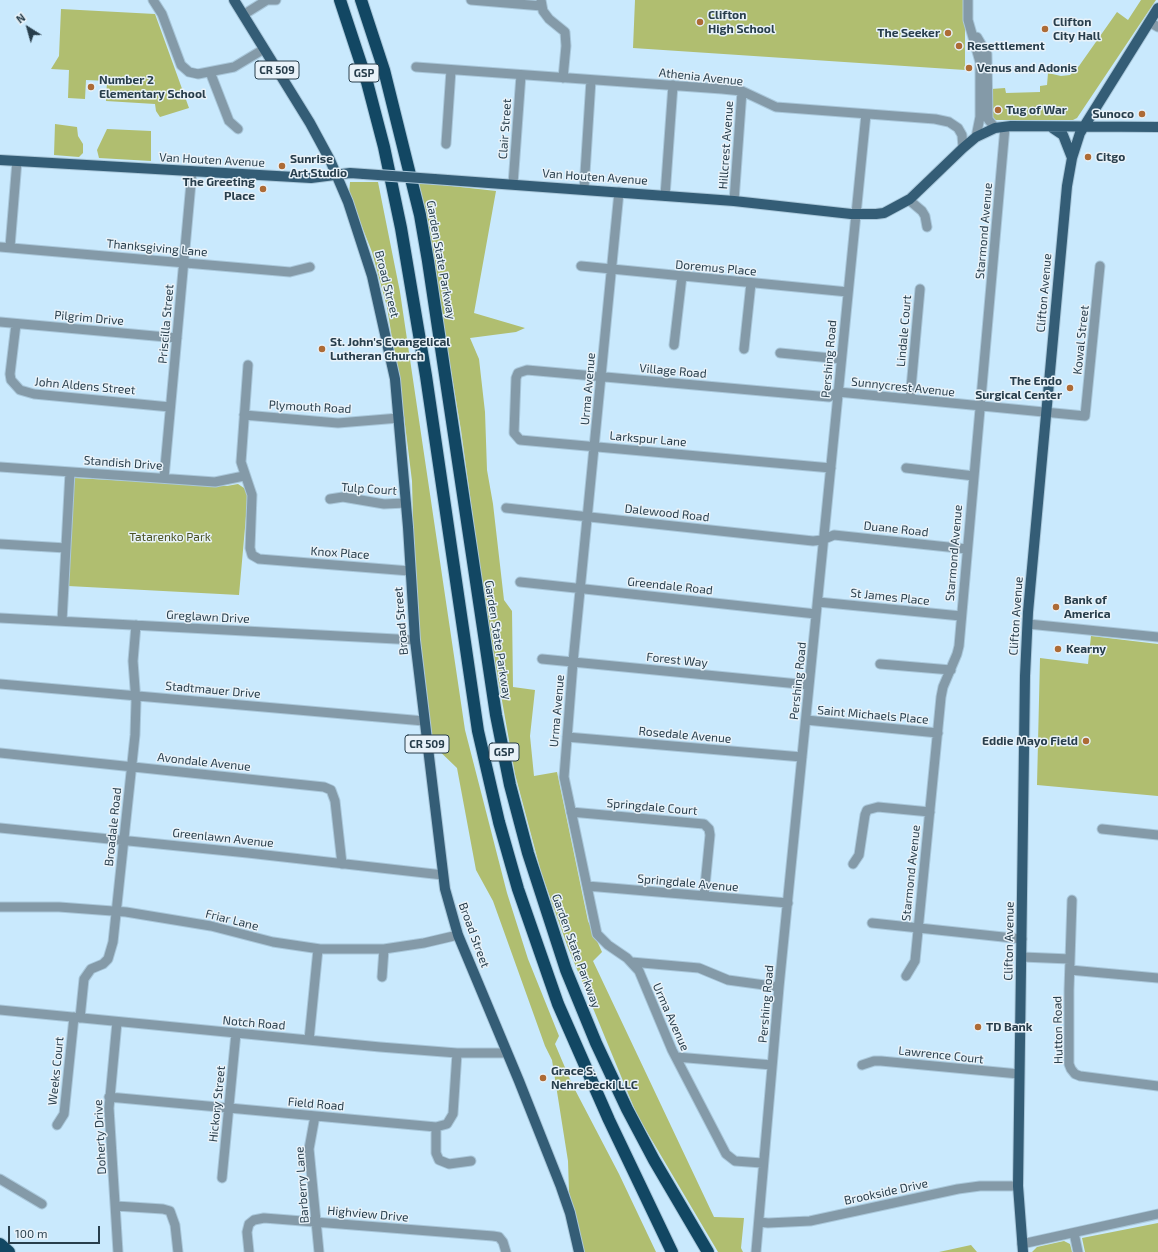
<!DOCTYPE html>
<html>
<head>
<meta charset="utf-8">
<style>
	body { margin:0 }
	#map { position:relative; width:1158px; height:1252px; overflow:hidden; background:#c9e9fd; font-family:"Exo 2",sans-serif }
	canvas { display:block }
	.north { position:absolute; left:8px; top:8px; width:40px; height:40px; -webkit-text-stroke:3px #e8f2f9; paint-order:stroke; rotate:323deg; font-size:11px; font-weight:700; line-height:16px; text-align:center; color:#283e4c }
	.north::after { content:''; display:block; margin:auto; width:14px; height:18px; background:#283e4c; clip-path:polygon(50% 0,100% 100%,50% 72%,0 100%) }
	.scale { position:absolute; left:8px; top:1226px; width:92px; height:18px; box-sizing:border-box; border:2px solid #283e4c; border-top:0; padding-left:5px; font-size:12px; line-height:14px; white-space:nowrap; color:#283e4c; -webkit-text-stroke:3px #e8f2f9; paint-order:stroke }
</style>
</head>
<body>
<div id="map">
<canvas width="1158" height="1252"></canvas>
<div class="north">N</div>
<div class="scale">100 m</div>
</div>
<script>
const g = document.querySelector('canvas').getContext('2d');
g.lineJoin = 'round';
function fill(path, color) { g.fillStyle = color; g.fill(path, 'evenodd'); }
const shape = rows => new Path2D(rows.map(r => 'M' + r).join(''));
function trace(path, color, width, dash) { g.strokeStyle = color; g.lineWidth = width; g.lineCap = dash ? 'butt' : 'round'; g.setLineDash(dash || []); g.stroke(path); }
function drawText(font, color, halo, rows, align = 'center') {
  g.font = font + ' "Exo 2",sans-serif'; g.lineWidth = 3; g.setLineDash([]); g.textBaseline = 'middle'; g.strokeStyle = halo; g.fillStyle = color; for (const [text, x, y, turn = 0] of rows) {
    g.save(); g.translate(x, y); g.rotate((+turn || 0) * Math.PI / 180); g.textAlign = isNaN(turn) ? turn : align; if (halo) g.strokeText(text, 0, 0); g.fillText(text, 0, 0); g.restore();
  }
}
fill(shape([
	[635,0,965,0,965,70,633,48],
	[1141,0,1156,0,1077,118,1073,120,996,120,991,118,991,89,1005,88,1006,93,1040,92,1040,86,1047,85,1048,73,1061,76,1070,75,1079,66,1117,12,1128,20],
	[61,9,155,14,189,108,160,117,156,111,155,104,106,101,107,81,86,80,85,99,68,98,69,70,51,69,59,56],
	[55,124,77,127,78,136,83,144,83,153,79,157,54,155],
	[107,129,151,131,151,161,99,158,97,150],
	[350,182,378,182,400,292,465,730,507,893,528,959,559,1036,555,1044,572,1084,619,1174,656,1252,584,1252,569,1192,568,1161,552,1060,545,1046,493,901,476,870,457,768,431,743,415,593,412,481,402,400,387,307,372,252,349,194],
	[416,182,496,191,474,313,525,328,516,332,470,338,479,359,485,412,487,470,493,504,504,600,512,611,513,687,535,690,530,736,534,776,557,772,588,921,602,952,593,961,714,1217,744,1218,741,1248,743,1252,718,1252,637,1115,567,945,541,872,515,774,485,605,461,430,434,269],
	[74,478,227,486,238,484,244,488,248,494,239,595,68,586],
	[1091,636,1158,644,1158,796,1037,785,1040,658,1088,664],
	[1158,1223,1158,1252,1085,1252,1082,1238],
	[1064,1241,1070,1244,1072,1252,1032,1252,1037,1247],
	[971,1245,977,1252,939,1252]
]), '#b0be70');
const minor = shape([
	[153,0,162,14,181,65,189,72,198,74,234,67,264,49],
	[471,0,542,6],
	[541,0,543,11,549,19,565,32,566,46,563,78],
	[968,0,968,20,980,62,980,117,976,137],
	[243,15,267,0,276,0],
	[1149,22,1158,27],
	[977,37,987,54,988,119,995,128],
	[416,67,722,89,742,91,776,107,935,119,949,122,958,128,962,135,963,148],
	[210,72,229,121,238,129],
	[446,144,451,70],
	[513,184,521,75],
	[584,189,591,80],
	[619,192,573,662,564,777,597,934,608,945,627,958,639,971,672,1050,726,1154,735,1161,762,1163],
	[665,196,673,85],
	[909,200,922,211,925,216,927,227],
	[734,201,742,91],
	[0,247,290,272,310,267],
	[10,247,17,161],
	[581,266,848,292],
	[0,322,177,338],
	[16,324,10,374,11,380,20,390,34,394,170,407],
	[674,345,682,276],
	[744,349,751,283],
	[780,353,841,359],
	[248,365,241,462,252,495,250,548,252,555,259,559,410,571],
	[910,399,920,289],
	[244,415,338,423,399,418],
	[0,467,215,482,244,476],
	[831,468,520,440,514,433,516,378,518,373,527,370,829,397,838,392,1085,416,1100,266],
	[906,468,974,476],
	[164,478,192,172],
	[330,499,343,497,384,504,406,503],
	[506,508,813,541,822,540,834,535,967,549],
	[0,544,66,548],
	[520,582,816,614],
	[818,602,961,616],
	[0,618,415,640],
	[62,621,70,472],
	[1028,624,1158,637],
	[542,659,809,685],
	[880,664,951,670],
	[0,684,424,721],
	[806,720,938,733],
	[567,737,802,757],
	[0,753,324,787,331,790,335,801,342,864],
	[571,812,704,824,709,829,710,835,704,896],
	[0,828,248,853,443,875],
	[1102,829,1158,835],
	[853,864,859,855,865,815,867,810,878,807,930,812],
	[587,886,788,903],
	[1072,900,1069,990,1069,1064,1071,1069,1075,1074,1080,1076,1158,1086],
	[0,907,59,907,126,912,211,926,273,942,320,949,384,949,424,943,458,935],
	[872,923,1022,939],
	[1022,957,1070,959],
	[631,962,699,968,728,980,779,987],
	[1070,970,1158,978],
	[906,976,915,961,941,697,943,687,957,654,959,646,1005,127],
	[382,977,384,949],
	[0,1010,380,1047,457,1053,507,1053],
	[80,1018,84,979,91,969,103,964,108,959,113,942,135,735,136,702,133,661,136,625],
	[117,1022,109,1108,118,1252],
	[309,1040,318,949],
	[676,1057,772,1065],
	[862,1065,874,1061,881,1061,1019,1074],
	[109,1097,436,1127,447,1124,453,1114,457,1053],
	[315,1116,309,1149,319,1252],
	[57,1125,64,1114,74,1017],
	[436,1127,436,1153,439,1160,449,1164,471,1161],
	[222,1178,236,1033],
	[0,1179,42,1204],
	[116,1206,163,1209,170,1211,175,1225,178,1252],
	[759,1222,768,1223,810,1221,958,1189,980,1186,1018,1186],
	[1074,1233,1078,1252],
	[1022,1244,1158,1214],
	[249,1252,247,1232,249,1224,254,1220,264,1218,493,1236,499,1237,503,1242,506,1252],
	[756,1252,779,987,866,114]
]);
const major = shape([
	[234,0,310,123,330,160,348,202,372,276,395,379,408,527,415,640,445,889,458,935,519,1081,561,1187,570,1213,579,1252],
	[1051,127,1063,135,1072,158],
	[0,160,311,178,350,173,364,174],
	[434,179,734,201,851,214,876,214,884,213,910,199,963,148,976,137,995,128,1011,126,1158,127],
	[1023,1252,1018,1186,1025,676,1028,612,1067,186,1072,158,1080,133,1158,8]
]);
const highway = shape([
	[340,0,367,82,384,147,401,228,426,376,478,731,499,822,518,889,558,1004,609,1120,672,1252],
	[361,0,384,70,420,215,428,261,496,715,510,785,528,853,566,970,596,1043,627,1109,654,1160,708,1252],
	[0,1244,9,1252]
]);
trace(minor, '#a9c7da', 11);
trace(major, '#a9c7da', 12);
trace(highway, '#a9c7da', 14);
trace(minor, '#849aa8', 9);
trace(major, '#345d76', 10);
trace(highway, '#124763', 12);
const majorBridge = shape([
	[364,174,434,179]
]);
trace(majorBridge, '#a9c7da', 12, []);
trace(majorBridge, '#345d76', 10);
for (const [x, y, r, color] of [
	[700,22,4,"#ad6b36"],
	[1045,29,4,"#ad6b36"],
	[948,33,4,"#ad6b36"],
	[959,46,4,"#ad6b36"],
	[969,68,4,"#ad6b36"],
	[91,87,4,"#ad6b36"],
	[998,110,4,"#ad6b36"],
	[1142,114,4,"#ad6b36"],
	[1088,157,4,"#ad6b36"],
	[282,166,4,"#ad6b36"],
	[263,189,4,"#ad6b36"],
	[322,349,4,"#ad6b36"],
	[1070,388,4,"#ad6b36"],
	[1056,607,4,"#ad6b36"],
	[1058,649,4,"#ad6b36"],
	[1086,741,4,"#ad6b36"],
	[978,1027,4,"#ad6b36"],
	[543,1078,4,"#ad6b36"]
]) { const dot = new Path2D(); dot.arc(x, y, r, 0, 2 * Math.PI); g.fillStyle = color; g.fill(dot); trace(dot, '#e8f2f9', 1.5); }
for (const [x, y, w] of [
	[277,70,44],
	[364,73,30],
	[427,744,44],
	[504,752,30]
]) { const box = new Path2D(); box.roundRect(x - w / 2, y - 9, w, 18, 3); g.fillStyle = '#e8f2f9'; g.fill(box); trace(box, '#283e4c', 1); }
drawText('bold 11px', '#283e4c', null, [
	["CR 509",277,70],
	["GSP",364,73],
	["CR 509",427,744],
	["GSP",504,752]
]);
drawText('bold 12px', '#283e4c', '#e8f2f9', [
	["Clifton",708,15],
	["High School",708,29],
	["Clifton",1053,22],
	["City Hall",1053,36],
	["The Seeker",940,33,"right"],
	["Resettlement",967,46],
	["Venus and Adonis",977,68],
	["Number 2",99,80],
	["Elementary School",99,94],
	["Tug of War",1006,110],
	["Sunoco",1134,114,"right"],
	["Citgo",1096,157],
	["Sunrise",290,159],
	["Art Studio",290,173],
	["The Greeting",255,182,"right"],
	["Place",255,196,"right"],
	["St. John's Evangelical",330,342],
	["Lutheran Church",330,356],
	["The Endo",1062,381,"right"],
	["Surgical Center",1062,395,"right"],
	["Bank of",1064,600],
	["America",1064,614],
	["Kearny",1066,649],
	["Eddie Mayo Field",1078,741,"right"],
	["TD Bank",986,1027],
	["Grace S.",551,1071],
	["Nehrebecki LLC",551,1085]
], 'left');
drawText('12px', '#283e4c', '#e8f2f9', [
	["Athenia Avenue",701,77,6],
	["Clair Street",505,129,-86],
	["Hillcrest Avenue",726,145,-86],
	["Van Houten Avenue",212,160,3],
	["Van Houten Avenue",595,177,4],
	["Starmond Avenue",984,231,-85],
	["Thanksgiving Lane",157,248,5],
	["Garden State Parkway",441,260,80],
	["Doremus Place",716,268,5],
	["Broad Street",387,284,76],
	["Clifton Avenue",1044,293,-85],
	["Pilgrim Drive",89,318,5],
	["Priscilla Street",166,324,-85],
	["Lindale Court",904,331,-85],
	["Kowal Street",1081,340,-84],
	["Pershing Road",829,359,-85],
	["Village Road",673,371,5],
	["John Aldens Street",85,386,5],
	["Sunnycrest Avenue",903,387,6],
	["Urma Avenue",588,389,-85],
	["Plymouth Road",310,407,3],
	["Larkspur Lane",648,439,5],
	["Standish Drive",123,463,4],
	["Tulp Court",369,489,4],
	["Dalewood Road",667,513,6],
	["Duane Road",896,529,6],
	["Knox Place",340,553,4],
	["Starmond Avenue",954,553,-85],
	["Greendale Road",670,586,6],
	["St James Place",890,597,6],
	["Clifton Avenue",1016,616,-86],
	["Greglawn Drive",208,617,3],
	["Broad Street",401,621,-95],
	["Garden State Parkway",498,640,81],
	["Forest Way",677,660,6],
	["Pershing Road",798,681,-84],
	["Stadtmauer Drive",213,690,5],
	["Urma Avenue",557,711,-85],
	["Saint Michaels Place",873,715,5],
	["Rosedale Avenue",685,735,5],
	["Avondale Avenue",204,762,6],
	["Springdale Court",652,807,5],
	["Broadale Road",113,827,-84],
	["Greenlawn Avenue",223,838,6],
	["Starmond Avenue",911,873,-84],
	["Springdale Avenue",688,883,5],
	["Friar Lane",232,920,14],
	["Broad Street",474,935,70],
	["Clifton Avenue",1009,941,-89],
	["Garden State Parkway",576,951,70],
	["Pershing Road",766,1004,-85],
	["Urma Avenue",671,1017,66],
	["Notch Road",254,1023,5],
	["Hutton Road",1058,1030,-91],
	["Lawrence Court",941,1055,6],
	["Weeks Court",56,1071,-84],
	["Hickory Street",217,1104,-84],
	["Field Road",316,1104,5],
	["Doherty Drive",100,1137,-93],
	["Barberry Lane",302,1185,-94],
	["Brookside Drive",886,1192,-12],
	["Highview Drive",368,1214,5]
]);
drawText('12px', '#495123', '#e8f2f9', [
	["Tatarenko Park",170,537]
]);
</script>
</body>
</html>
